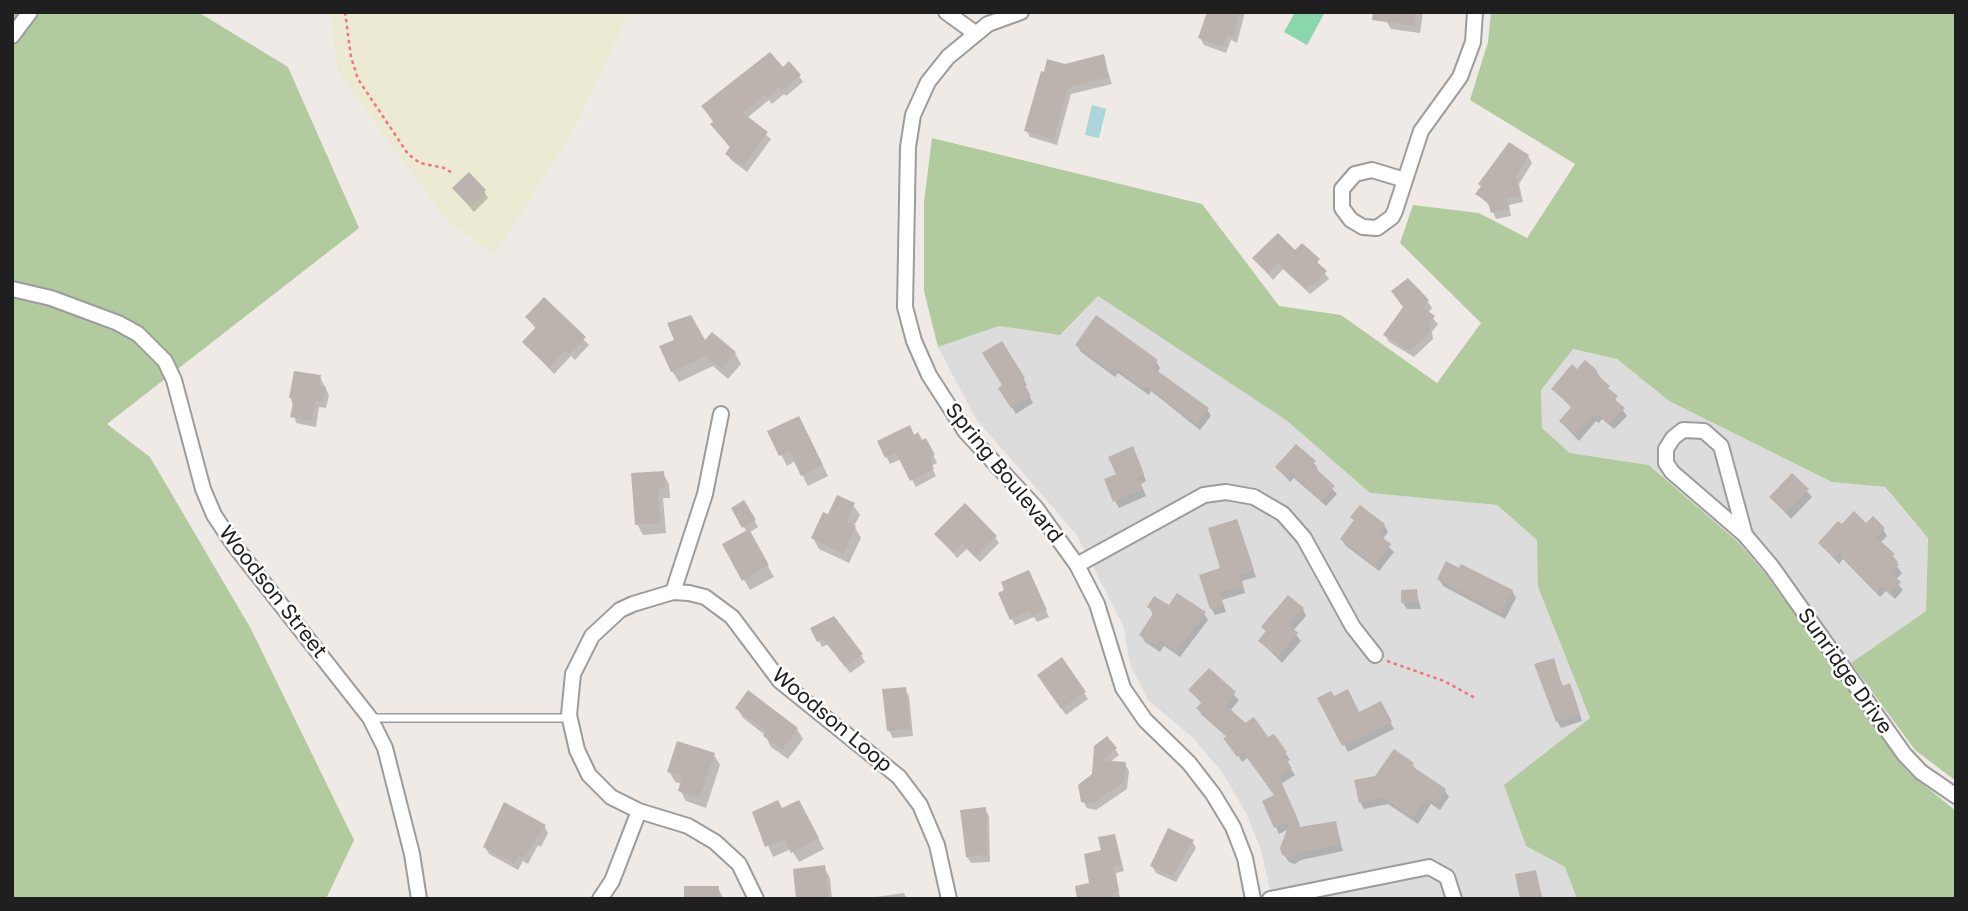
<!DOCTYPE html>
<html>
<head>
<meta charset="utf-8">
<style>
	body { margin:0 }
	#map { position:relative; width:1968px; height:911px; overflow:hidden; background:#efeae6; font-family:"Golos Text",sans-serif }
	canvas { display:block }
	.frame { position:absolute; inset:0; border:14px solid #1f1f1f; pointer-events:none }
</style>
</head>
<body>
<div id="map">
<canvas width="1968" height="911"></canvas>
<div class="frame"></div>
</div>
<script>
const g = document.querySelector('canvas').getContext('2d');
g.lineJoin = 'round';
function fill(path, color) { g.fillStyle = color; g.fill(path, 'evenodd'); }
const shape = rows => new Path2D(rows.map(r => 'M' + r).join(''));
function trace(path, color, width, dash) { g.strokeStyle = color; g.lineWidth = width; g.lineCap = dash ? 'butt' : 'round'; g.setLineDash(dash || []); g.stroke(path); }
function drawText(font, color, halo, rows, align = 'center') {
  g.font = font + ' "Golos Text",sans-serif'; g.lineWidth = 5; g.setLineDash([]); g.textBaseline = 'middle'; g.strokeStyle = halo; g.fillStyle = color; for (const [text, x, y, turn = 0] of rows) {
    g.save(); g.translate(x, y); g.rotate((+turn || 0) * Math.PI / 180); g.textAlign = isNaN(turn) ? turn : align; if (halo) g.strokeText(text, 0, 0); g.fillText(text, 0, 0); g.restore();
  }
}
fill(shape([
	[1098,296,1286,420,1370,493,1497,505,1538,540,1538,587,1590,718,1526,846,1565,867,1577,899,1272,899,1261,850,1246,813,1222,772,1192,737,1148,700,1130,665,1123,625,1076,534,976,419,938,347,999,326,1060,335],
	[1573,349,1617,359,1669,401,1832,482,1884,487,1928,538,1926,611,1837,673,1764,572,1739,543,1650,465,1571,453,1542,428,1541,389]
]), '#dddcdc');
fill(shape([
	[330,12,629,12,577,124,495,255,444,218,338,72]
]), '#ecead3');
fill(shape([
	[12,12,198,12,288,67,359,228,107,424,150,457,251,629,354,840,326,899,12,899],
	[1491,12,1956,12,1956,781,1915,750,1851,663,1926,611,1928,538,1885,487,1832,482,1669,401,1617,359,1573,349,1541,390,1542,428,1570,453,1649,465,1739,543,1764,572,1908,772,1956,811,1956,899,1577,899,1565,867,1526,846,1504,785,1590,718,1538,587,1537,540,1497,505,1370,493,1286,420,1098,296,1060,335,999,326,938,347,924,291,924,202,932,138,1202,204,1279,306,1341,315,1437,383,1481,323,1400,243,1413,205,1479,213,1527,238,1575,164,1470,100,1488,42]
]), '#b2cb9e');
fill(shape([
	[1295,12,1325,12,1307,45,1284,32]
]), '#8ad7ae');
fill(shape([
	[1092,105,1106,109,1099,138,1085,135]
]), '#aad5d9');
fill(shape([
	[1209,12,1245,12,1237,43,1231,40,1226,53,1204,45,1200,38],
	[1388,12,1423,12,1420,33,1391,29,1387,22],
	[1103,57,1112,84,1071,94,1057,145,1030,137,1026,130,1065,66],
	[783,69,799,76,803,82,786,96,784,94,772,104,769,100,747,118,771,139,747,172,731,160,727,154,730,148,707,113],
	[1528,156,1532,163,1519,184,1523,202,1509,205,1511,216,1496,219,1491,207,1477,194],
	[454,188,484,191,488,198,474,212],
	[1307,248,1329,279,1310,294,1283,269,1273,280,1255,258],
	[544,300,589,345,575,360,571,356,554,374,524,342,536,329,527,317],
	[1428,302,1432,308,1428,313,1438,324,1432,332,1433,339,1414,357,1389,342,1385,335],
	[705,343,735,353,741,364,728,379,713,366,679,382,672,371],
	[1002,343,1027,385,1024,387,1033,403,1016,414,1000,388,1005,386],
	[1077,345,1156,361,1160,368,1157,373,1207,409,1211,416,1200,430,1151,391,1149,395,1118,373,1115,377,1081,352],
	[1596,371,1627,416,1614,429,1602,419,1599,423,1596,421,1579,441,1561,422,1572,408,1553,389,1578,372],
	[320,377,329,395,326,408,319,407,316,427,296,423,291,398],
	[804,428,828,476,808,486,795,461,787,466,769,432],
	[914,437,929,447,937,463,931,466,936,476,916,487,901,459,890,464,879,442],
	[1136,455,1146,481,1141,484,1146,496,1119,508,1115,501,1118,475],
	[1314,463,1318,469,1316,471,1337,494,1326,506,1294,478,1290,482,1278,468],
	[663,473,669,484,670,498,663,498,666,533,643,535,637,524],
	[1792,475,1812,497,1791,519,1771,497],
	[744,503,758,527,749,533,774,577,750,590,724,545,747,532,733,509],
	[853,505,860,515,854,526,861,538,849,563,819,549,813,538,829,517],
	[1353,518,1384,525,1388,532,1382,540,1394,552,1379,571,1346,546,1342,540,1355,522],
	[1237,521,1256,577,1242,581,1245,593,1222,600,1226,612,1215,615,1211,608],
	[1866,526,1883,529,1887,536,1880,543,1898,562,1895,564,1902,573,1895,580,1903,590,1895,599,1886,591,1880,597,1843,559,1839,564,1820,543,1842,527],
	[937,534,995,537,999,543,980,562,967,549,957,558],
	[1032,579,1049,617,1037,622,1034,617,1015,625,1012,619],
	[1439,579,1512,591,1516,598,1505,619,1443,586],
	[1416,591,1421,609,1407,609,1403,603],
	[1149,607,1204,614,1208,620,1180,657,1164,646,1160,652,1145,642,1141,635,1153,614],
	[1303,609,1306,616,1293,631,1301,641,1282,663,1260,641,1267,634,1263,627],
	[813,629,861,655,865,662,850,673,829,644,822,647],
	[1553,660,1563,687,1569,685,1573,692,1582,721,1561,728,1557,721],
	[1209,670,1239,700,1230,711,1268,740,1274,736,1290,760,1286,762,1295,775,1281,784,1300,825,1298,829,1335,823,1343,851,1301,860,1295,864,1289,862,1284,855,1289,829,1279,834,1276,827,1276,796,1249,757,1242,762,1228,738,1202,715,1198,708,1202,704,1190,690],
	[1043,682,1084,693,1088,699,1066,715],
	[905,689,909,696,913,736,893,738,889,731],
	[1333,698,1359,714,1380,703,1394,729,1348,752,1320,699],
	[737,708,797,729,803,739,788,759,771,747,765,735,743,718],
	[1096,747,1115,749,1119,755,1110,762,1125,764,1129,771,1127,789,1096,810,1087,808,1083,801,1093,775],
	[714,755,720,765,706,808,686,801,680,790,682,784,675,782,669,771],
	[1413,765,1417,772,1445,791,1449,797,1440,810,1431,804,1418,824,1388,804,1364,809,1360,802,1376,778],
	[985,809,989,816,990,862,971,863,967,857],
	[781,810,805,813,824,849,799,862,791,849,773,857,754,813],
	[544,826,548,833,541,847,538,845,528,864,523,861,518,870,489,854,485,847],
	[1115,836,1124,871,1116,873,1120,899,1079,899,1091,884,1103,852],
	[1192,841,1196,848,1176,882,1156,873,1152,866],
	[824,867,830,878,832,899,798,899],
	[1535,872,1543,899,1522,899],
	[718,888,724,899,686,899],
	[904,893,907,899,876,899,876,897]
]), '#0003');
fill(shape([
	[1207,12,1239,12,1234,37,1227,35,1223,47,1198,38],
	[1373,12,1416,12,1414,26,1372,20],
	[770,52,783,67,789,61,801,75,781,91,779,88,767,98,765,95,743,113,768,132,743,166,725,154,730,147,710,124,714,121,701,106],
	[1104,54,1109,77,1068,88,1054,139,1024,131,1041,71,1044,72,1047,59,1065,64],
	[1509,142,1529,155,1516,176,1520,196,1506,199,1509,209,1491,213,1488,202,1475,194,1481,186,1478,184],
	[469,172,486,190,469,206,452,188],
	[1278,233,1295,250,1302,243,1320,259,1317,262,1327,271,1311,286,1309,284,1305,288,1278,264,1268,274,1252,258],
	[1408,278,1429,300,1424,308,1435,316,1429,324,1430,332,1410,351,1383,335,1403,307,1391,291],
	[544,297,586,337,570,354,566,350,549,368,522,342,536,327,525,317],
	[691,315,705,340,712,332,736,352,722,369,706,356,671,372,659,346,674,340,667,323],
	[1096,315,1158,360,1152,367,1209,408,1196,425,1147,386,1144,389,1114,367,1111,371,1075,345],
	[1002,341,1025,378,1022,380,1031,396,1011,408,998,388,1002,385,982,353],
	[1585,360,1597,370,1595,373,1610,386,1608,388,1618,396,1615,400,1625,408,1609,423,1598,414,1594,418,1592,416,1575,435,1559,421,1572,406,1551,389,1572,364,1577,369],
	[294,371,321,375,319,386,326,387,323,402,316,401,312,421,290,417,294,399,289,398],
	[799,416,823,465,801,476,789,451,779,456,767,431],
	[910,425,914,435,918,432,922,440,926,438,935,455,929,458,934,469,910,481,896,453,885,458,877,441],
	[1296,444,1316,461,1312,465,1335,486,1321,501,1290,472,1286,477,1275,467],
	[1133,446,1144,474,1138,477,1143,489,1113,502,1104,479,1116,474,1108,457],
	[664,471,665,487,658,488,661,523,635,525,631,473],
	[1792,473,1809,489,1786,513,1769,497],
	[837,495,855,503,846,521,856,526,843,554,811,538,823,512,828,514],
	[744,500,756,520,742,528,731,508],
	[965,503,997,536,975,557,962,543,953,553,934,534],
	[1360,505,1385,524,1378,534,1391,544,1375,566,1340,539,1354,520,1350,517],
	[1854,511,1866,523,1873,516,1885,528,1876,537,1895,554,1891,558,1899,565,1891,573,1901,582,1890,594,1881,586,1876,592,1839,553,1834,558,1818,543,1838,521,1842,524],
	[1237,519,1254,570,1239,575,1242,586,1219,593,1223,605,1210,609,1199,575,1220,568,1208,528],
	[749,529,769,565,742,581,722,544],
	[1446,561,1459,568,1461,564,1513,590,1501,613,1437,579],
	[1029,570,1047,610,1031,616,1029,611,1010,620,998,593,1004,590,1001,582],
	[1417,589,1418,602,1401,603,1401,590],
	[1177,593,1206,612,1176,651,1160,640,1156,646,1139,635,1154,612,1147,607,1154,596,1169,605],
	[1288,595,1304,608,1289,625,1298,633,1278,657,1258,641,1266,631,1261,627],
	[834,616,863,654,845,667,823,639,817,642,810,628],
	[1062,657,1086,692,1061,709,1037,675],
	[1554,658,1562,686,1570,683,1580,714,1556,722,1534,664],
	[1209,668,1236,692,1226,705,1245,723,1254,717,1268,737,1274,734,1287,752,1283,755,1292,768,1279,777,1297,817,1295,819,1299,827,1336,821,1341,844,1297,853,1291,858,1282,855,1280,848,1290,821,1274,828,1262,801,1274,795,1243,752,1237,757,1223,738,1227,736,1196,708,1202,702,1188,690],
	[906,687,910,729,887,731,882,689],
	[1348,689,1359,712,1381,701,1392,722,1342,746,1317,698,1331,691,1334,696],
	[748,690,798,728,782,750,763,736,766,731,735,708],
	[1107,736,1117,748,1102,760,1126,762,1124,782,1092,804,1081,802,1078,785,1092,774,1094,746],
	[677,741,715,753,700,798,678,791,682,776,667,772],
	[1394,749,1414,763,1412,766,1446,789,1436,804,1427,798,1413,818,1383,798,1359,803,1354,780,1375,776],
	[778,800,782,808,799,800,819,838,791,853,784,839,765,847,752,812],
	[504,802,546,825,524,858,519,856,514,864,483,847],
	[986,807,988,855,966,857,960,810],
	[1168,828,1194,840,1172,876,1150,866],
	[1115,834,1122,865,1114,866,1119,891,1114,893,1111,899,1077,899,1075,886,1089,883,1084,854,1101,850,1098,837],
	[825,865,829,899,796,899,793,869],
	[1536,870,1542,899,1520,899,1515,874],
	[684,886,719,886,719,899,684,899]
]), '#bcb3af');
const service = shape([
	[371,718,569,718]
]);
const minor = shape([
	[946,12,975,33],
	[1021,12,988,24,948,57,928,82,913,115,908,147,905,307,914,341,929,375,965,431,1036,508,1077,565,1097,604,1123,688,1145,720,1189,763,1213,794,1233,827,1245,858,1253,899],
	[12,36,30,12],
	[1405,180,1372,170,1355,174,1342,189,1342,208,1351,220,1363,227,1377,228,1392,217,1395,211,1421,131,1460,77,1473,42,1475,12],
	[12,289,51,298,118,323,138,334,165,361,174,380,203,489,214,515,234,545,370,718,385,748,412,854,419,899],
	[1745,535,1721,446,1704,431,1683,430,1673,438,1666,449,1666,463,1672,472,1745,535,1772,567,1904,754,1921,772,1956,796],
	[1077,565,1204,495,1226,492,1254,497,1283,514,1304,538,1353,627,1375,655],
	[673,592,705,494,721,414],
	[600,899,612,881,639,811],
	[756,899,739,864,715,842,688,826,639,811,611,797,589,775,577,750,569,715,573,674,592,636,620,610,633,604,673,592,689,593,705,597,732,617,780,681,899,777,920,805,937,845,949,899],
	[1270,899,1429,867,1447,877,1454,899]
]);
trace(service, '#9c9c9c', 10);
trace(minor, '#9c9c9c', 18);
trace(shape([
	[345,12,351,57,358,79,408,154,420,163,444,168,454,174],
	[1387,661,1444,681,1477,699]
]), '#ef777c', 2.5, [3.5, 3.5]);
trace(service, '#fff', 7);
trace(minor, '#fff', 14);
drawText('21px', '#1f1f1f', '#fff', [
	["Spring Boulevard",1004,473,51],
	["Woodson Street",273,592,52],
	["Sunridge Drive",1845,671,55],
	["Woodson Loop",832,720,40]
]);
</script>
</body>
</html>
